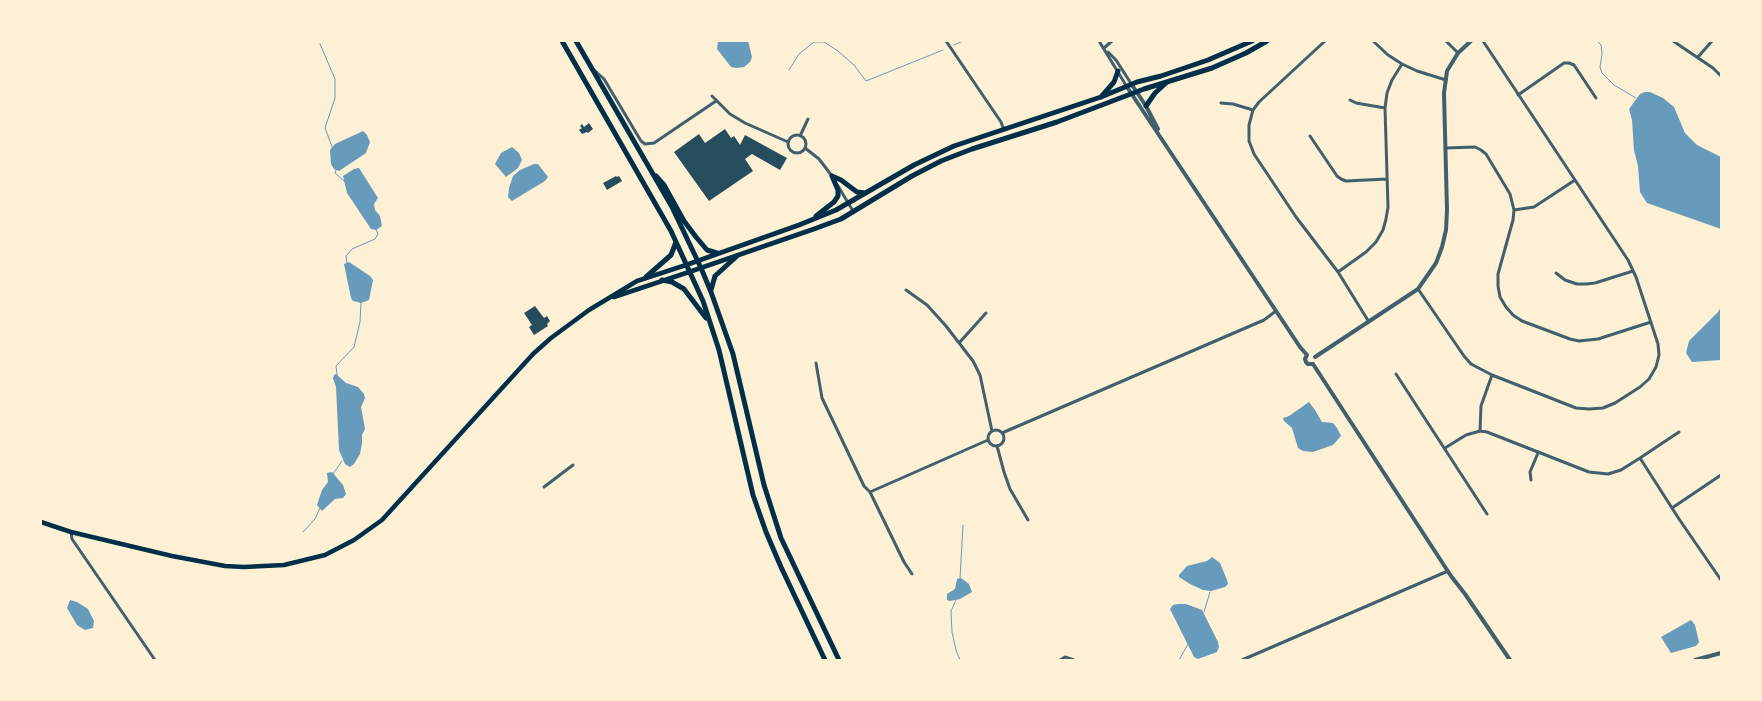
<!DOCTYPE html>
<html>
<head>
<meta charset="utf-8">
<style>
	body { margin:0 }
	#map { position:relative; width:1762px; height:701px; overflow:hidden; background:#fdf0d5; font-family:"Libre Baskerville",serif }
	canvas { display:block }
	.frame { position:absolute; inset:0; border:42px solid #fdf0d5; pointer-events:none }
</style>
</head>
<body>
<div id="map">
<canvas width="1762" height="701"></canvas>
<div class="frame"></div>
</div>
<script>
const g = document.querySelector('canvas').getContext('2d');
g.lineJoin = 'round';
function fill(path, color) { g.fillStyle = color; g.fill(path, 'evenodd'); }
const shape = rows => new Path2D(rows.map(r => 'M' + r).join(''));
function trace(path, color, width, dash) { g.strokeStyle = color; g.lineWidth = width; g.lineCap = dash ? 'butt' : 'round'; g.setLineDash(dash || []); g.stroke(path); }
fill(shape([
	[718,41,748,41,752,57,750,62,744,67,736,68,731,67,717,49],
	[1645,92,1650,92,1663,98,1674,107,1685,133,1697,145,1721,157,1721,229,1647,203,1640,192,1638,166,1634,150,1632,120,1629,109,1640,94],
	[363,131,367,135,370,142,366,153,339,171,334,169,331,164,330,150,335,144],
	[512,147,519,153,522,160,518,168,506,177,495,164,501,153],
	[534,164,538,164,548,177,545,181,512,201,508,197,509,188,513,176,520,170],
	[359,168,378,198,374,204,375,210,380,216,382,226,376,230,371,229,347,193,343,176,354,169],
	[349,262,370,276,373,280,369,300,361,303,353,301,351,298,344,264],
	[1721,307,1721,360,1692,362,1686,353,1689,341,1718,312],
	[336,374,346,383,358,387,364,394,365,398,361,407,365,429,362,435,362,443,360,454,354,464,350,467,345,464,339,450,336,387,333,378,334,375],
	[1309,402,1315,410,1322,422,1333,423,1337,428,1341,436,1333,445,1313,452,1303,451,1298,448,1292,428,1284,421,1283,418,1289,416],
	[332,472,343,485,346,494,343,498,335,499,322,511,317,505,322,490,328,482,327,473],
	[1212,557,1220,563,1227,580,1228,584,1225,587,1211,591,1203,590,1190,584,1179,577,1179,575,1187,566,1207,561],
	[961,578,969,584,972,592,960,599,950,601,947,600,947,594,955,589,957,579],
	[70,600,77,602,88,609,94,621,93,628,85,630,77,625,67,608],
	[1178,604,1186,604,1202,610,1218,642,1219,647,1217,652,1198,659,1194,657,1170,609,1173,605],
	[1691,620,1695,625,1699,642,1696,646,1671,653,1661,637]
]), '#669bbc');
trace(shape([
	[1597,41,1601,45,1602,54,1600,67,1602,73,1614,85,1636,98],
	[320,44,335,79,335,98,325,128,333,149],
	[954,45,963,41],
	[789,70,799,54,814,42,824,42,838,51,854,65,866,81,943,50],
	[336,170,335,173,345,182],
	[347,263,346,256,352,249,375,239,378,234,376,229],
	[337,375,336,366,354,347,360,322,361,302],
	[333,474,342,461],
	[303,532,315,519,320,508],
	[960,579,963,525],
	[956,600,951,611,952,632,956,650,960,660],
	[1204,612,1210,592],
	[1179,660,1188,644]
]), '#669bbc', 1);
fill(shape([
	[589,123,593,129,588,133,587,132,582,134,579,130,582,128,580,126,582,124,584,127],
	[725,129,731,138,734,136,740,145,745,135,787,158,780,170,752,154,745,159,753,171,709,201,674,152,699,134,705,143],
	[616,176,617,177,619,176,622,181,607,190,603,183],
	[535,306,544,318,547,316,550,321,547,324,548,326,534,335,529,327,532,325,524,313]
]), '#264d5e');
trace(shape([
	[946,41,1001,122,1004,130],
	[1099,41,1127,87],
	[1325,41,1259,102,1253,110,1249,125,1249,141,1254,154,1296,217,1338,272,1369,322],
	[1373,41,1388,55,1402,64,1417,71,1446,80],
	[1446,41,1458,53],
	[1673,41,1713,68,1721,76],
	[1104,48,1112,41],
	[1108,52,1116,60,1132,85],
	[1698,57,1712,41],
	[594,70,604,79,641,141,645,144,654,143,716,101],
	[1518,95,1564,63,1569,63,1574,65,1596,98],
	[712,96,730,114,745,123,788,142],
	[1350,100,1356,103,1385,108],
	[1221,103,1233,104,1253,110],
	'788 144a9 9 0 1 1 18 0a9 9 0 1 1-18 0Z',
	[800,136,808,119],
	[1310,136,1337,176,1341,179,1346,181,1387,179],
	[805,148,819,159,832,176],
	[1446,148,1475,147,1481,150,1486,154,1510,194,1514,210,1513,220,1498,274,1498,286,1500,297,1506,307,1513,315,1522,321,1570,339,1579,341,1598,339,1651,322],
	[838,186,853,211],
	[1514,210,1534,207,1575,180],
	[1338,272,1366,252,1376,242,1383,230,1386,219,1388,207,1385,108,1387,93,1392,80,1402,64],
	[1556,273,1565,280,1577,284,1586,284,1595,283,1633,271],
	[1418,289,1464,356,1471,364,1492,375,1576,408,1589,409,1603,408,1615,403,1640,387,1649,379,1656,367,1659,355,1658,344,1636,277,1628,260,1483,41],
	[906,290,927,305,946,326,973,361,980,375,992,431],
	[959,343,986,313],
	[816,363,822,398,864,486,870,492,904,562,912,574],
	[1396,374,1487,514],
	'988 438a8 8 0 1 1 16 0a8 8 0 1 1-16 0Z',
	[1480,431,1481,406,1492,375],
	[1002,433,1264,320,1276,311],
	[997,446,1004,472,1010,489,1028,520],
	[1445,448,1466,435,1480,431,1487,432,1589,472,1608,474,1621,470,1640,458,1679,432],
	[1640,458,1679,519,1721,580],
	[1531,480,1530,472,1538,453],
	[544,487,573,465],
	[870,492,988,440],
	[1672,508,1721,475],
	[71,532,72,539,155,660],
	[1060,660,1065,657,1074,660],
	[1242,660,1448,571]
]), '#3f606c', 3);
trace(shape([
	[1132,85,1146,106,1158,129],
	[1127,87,1300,347,1307,355],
	[1307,355,1305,359,1306,362,1308,364,1313,364],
	[1315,357,1418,289,1436,263,1442,247,1446,230,1447,210,1444,93,1447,71,1458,53,1471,41],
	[1313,364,1451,576,1465,594,1510,660],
	[1695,660,1721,653]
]), '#3f606c', 4);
trace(shape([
	[614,297,689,272],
	[41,522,71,532,172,556,225,566,244,567,284,565,325,555,354,540,382,520,533,354,551,338,589,310,637,281,686,265]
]), '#003049', 4.5);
trace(shape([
	[1101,97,1114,82,1118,71],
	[1146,106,1155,93,1166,83],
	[832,176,841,180,857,192,865,193],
	[816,216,834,202,838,196,838,190,832,176],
	[686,265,799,225,836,210,914,165,954,146,1101,97,1137,82,1161,76,1208,60,1252,41],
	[689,272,814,229,841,219,912,176,941,161,972,149,1057,122,1144,89,1212,68,1246,53,1267,41]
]), '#003049', 5);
trace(shape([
	[562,41,671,231,703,301,719,350,753,495,766,532,781,567,825,660],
	[576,41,672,207,701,268,711,292,733,354,764,485,781,538,839,660],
	[656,176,664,185,684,221,696,237,707,250,717,253],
	[646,277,671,255,676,242],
	[662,280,672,282,684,289,706,318],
	[711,290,715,276,737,256]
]), '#003049', 5);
</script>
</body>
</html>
